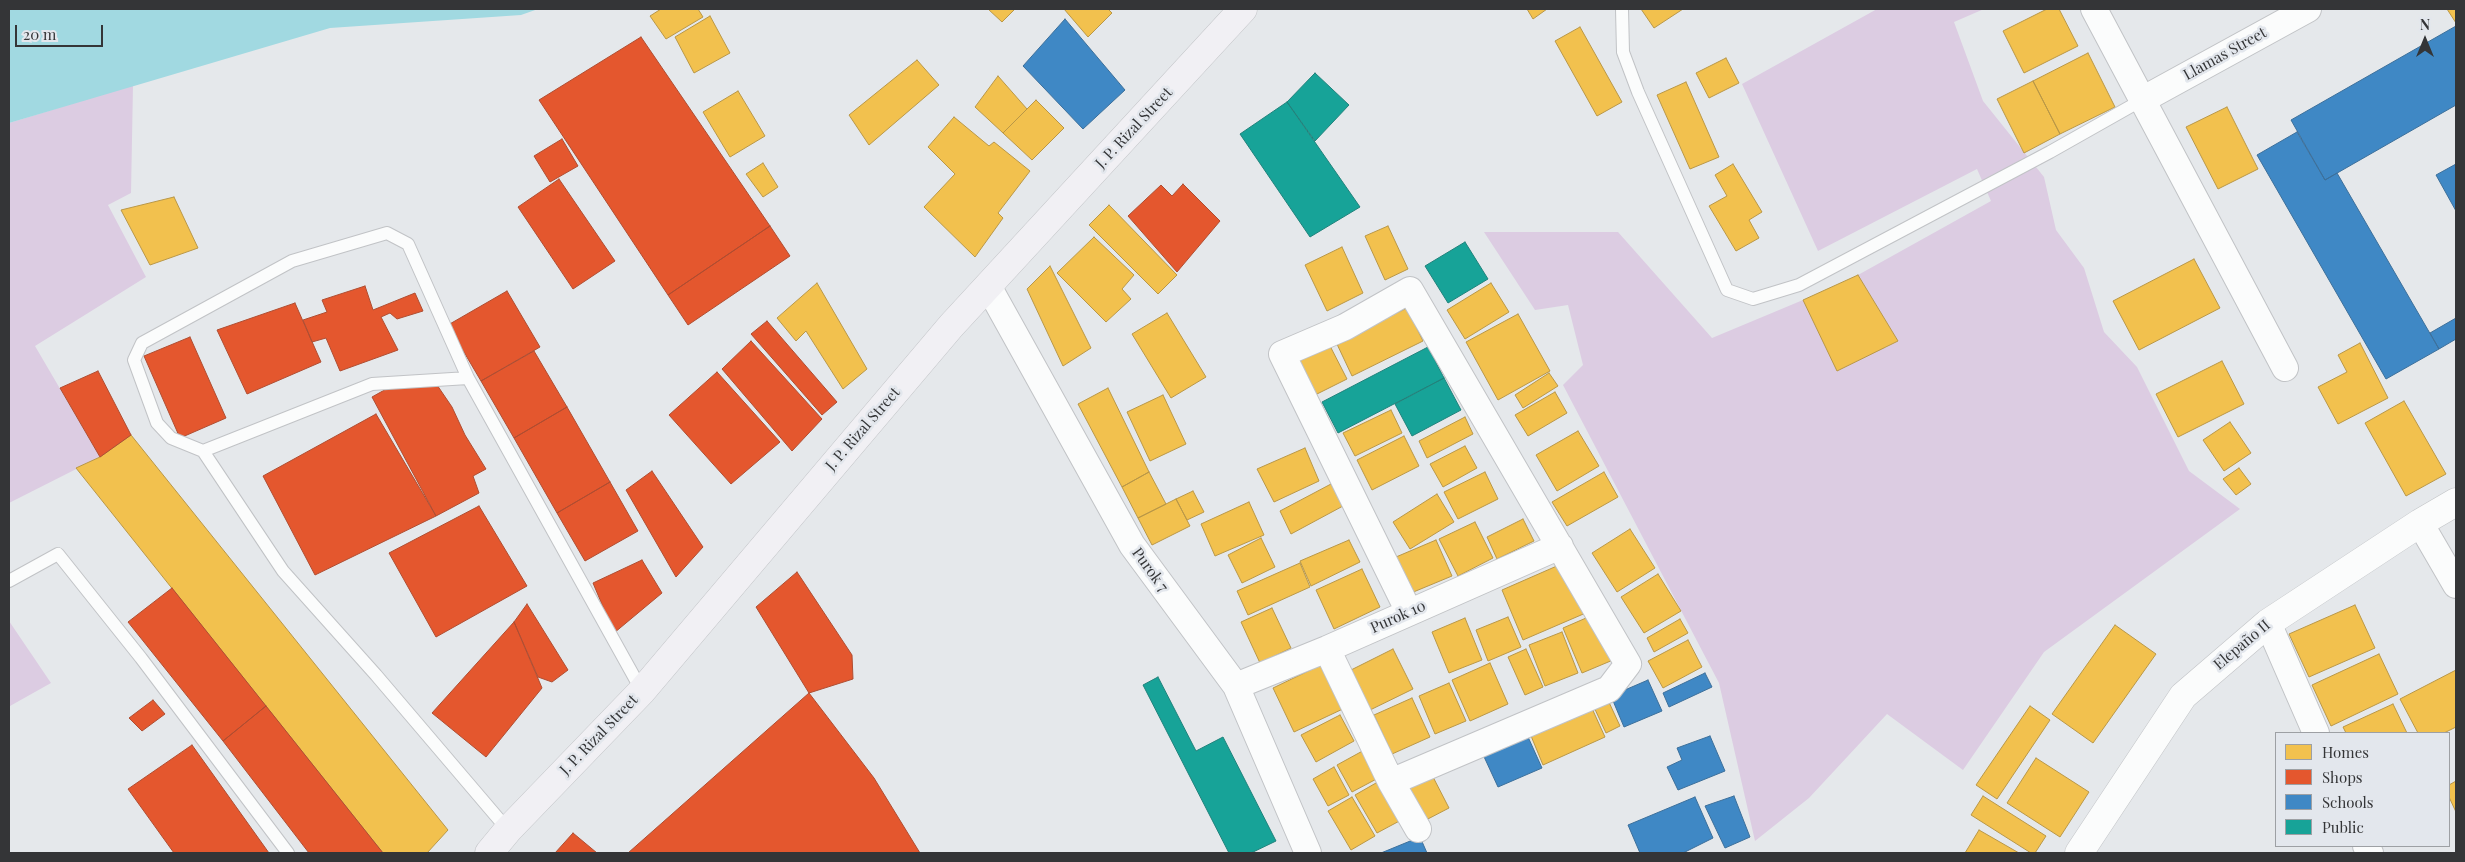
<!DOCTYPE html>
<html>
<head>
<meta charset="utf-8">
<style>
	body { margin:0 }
	#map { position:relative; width:2465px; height:862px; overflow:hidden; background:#e5e8eb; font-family:"Playfair Display",serif }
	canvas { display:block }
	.frame { position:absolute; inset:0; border:10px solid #343537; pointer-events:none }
	.legend { position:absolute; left:2275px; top:732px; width:175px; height:115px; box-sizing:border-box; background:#e3e7ed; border:1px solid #9da0a4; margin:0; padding:6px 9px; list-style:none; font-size:15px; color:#343537 }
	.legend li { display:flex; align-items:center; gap:10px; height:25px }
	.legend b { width:25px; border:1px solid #9da0a4 }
	.north { position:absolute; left:2400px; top:15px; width:50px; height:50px; -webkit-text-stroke:4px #e3e7ed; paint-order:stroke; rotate:0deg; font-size:14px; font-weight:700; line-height:20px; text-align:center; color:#343537 }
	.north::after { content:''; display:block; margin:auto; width:18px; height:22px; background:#343537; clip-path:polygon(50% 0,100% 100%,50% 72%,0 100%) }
	.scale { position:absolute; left:15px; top:25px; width:88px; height:22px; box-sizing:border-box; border:2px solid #343537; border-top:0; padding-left:6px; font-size:15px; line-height:18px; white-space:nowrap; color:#343537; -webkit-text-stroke:4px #e3e7ed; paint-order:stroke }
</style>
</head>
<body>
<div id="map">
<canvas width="2465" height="862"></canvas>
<div class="frame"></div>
<ul class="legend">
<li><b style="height:14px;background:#f2c14e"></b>Homes</li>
<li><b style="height:14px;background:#e4572e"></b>Shops</li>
<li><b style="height:14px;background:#3f88c5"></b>Schools</li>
<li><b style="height:14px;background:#17a398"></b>Public</li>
</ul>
<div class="north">N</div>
<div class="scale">20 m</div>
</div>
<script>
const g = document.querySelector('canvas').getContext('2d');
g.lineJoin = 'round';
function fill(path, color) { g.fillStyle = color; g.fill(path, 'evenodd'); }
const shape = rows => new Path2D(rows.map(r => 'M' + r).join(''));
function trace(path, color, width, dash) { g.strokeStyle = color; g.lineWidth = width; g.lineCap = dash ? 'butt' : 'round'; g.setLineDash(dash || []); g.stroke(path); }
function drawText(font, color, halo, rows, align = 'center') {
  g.font = font + ' "Playfair Display",serif'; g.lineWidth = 5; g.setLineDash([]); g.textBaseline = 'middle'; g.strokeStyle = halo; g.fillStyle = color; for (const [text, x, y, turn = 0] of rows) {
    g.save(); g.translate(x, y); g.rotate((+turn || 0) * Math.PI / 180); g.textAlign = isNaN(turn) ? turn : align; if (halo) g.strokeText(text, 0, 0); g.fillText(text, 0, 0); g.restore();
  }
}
fill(shape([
	[1877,9,1984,9,1954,22,1983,101,2044,177,2056,230,2084,268,2104,332,2137,367,2189,471,2240,509,2044,652,1963,770,1887,714,1809,798,1755,841,1719,683,1563,385,1583,365,1568,305,1535,310,1484,232,1618,232,1712,338,1803,300,1885,348,1898,341,1858,275,1991,201,1977,169,1818,251,1742,84],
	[133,85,131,193,108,205,146,277,35,346,100,457,9,503,9,123],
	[9,621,51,683,10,706,9,705]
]), '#dccce2');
fill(shape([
	[9,9,538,9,521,15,330,28,9,123]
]), '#a1d9e1');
const homes = shape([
	[661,9,698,9,703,17,666,39,650,16,661,9],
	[988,9,1015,9,1002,22,988,9],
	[1064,9,1108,9,1112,13,1088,37,1064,9],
	[1527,9,1547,9,1533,19,1527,9],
	[1641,9,1683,9,1654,28,1641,9],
	[2047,9,2059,9,2078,46,2024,73,2003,31,2047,9],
	[2447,9,2456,9,2456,23,2447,9],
	[710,16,730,53,694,73,675,37,710,16],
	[1580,27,1622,102,1597,116,1555,41,1580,27],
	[2088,53,2115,107,2060,134,2033,81,2088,53],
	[1726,58,1739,83,1709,98,1696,73,1726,58],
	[917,60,939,85,869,145,849,115,917,60],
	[998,76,1027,109,1003,133,975,107,998,76],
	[2033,81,2060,134,2024,153,1997,99,2033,81],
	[1686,82,1719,157,1690,169,1657,95,1686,82],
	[738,91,765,136,730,157,703,112,738,91],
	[1036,100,1064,128,1032,160,1003,133,1036,100],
	[2227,107,2258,169,2218,189,2186,127,2227,107],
	[954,117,989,146,994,142,1030,171,998,213,1003,218,975,257,924,207,955,174,928,147,954,117],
	[763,163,778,187,763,197,746,174,763,163],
	[1733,164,1762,212,1749,220,1759,238,1736,251,1709,206,1727,196,1715,175,1733,164],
	[174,197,198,248,150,265,121,210,174,197],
	[1109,205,1177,275,1158,294,1089,225,1109,205],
	[1388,226,1408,269,1385,280,1365,236,1388,226],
	[1094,237,1134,275,1122,289,1131,299,1106,322,1057,273,1094,237],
	[1342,247,1363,293,1327,311,1305,265,1342,247],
	[2194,259,2220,308,2139,350,2113,301,2194,259],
	[1050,266,1091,348,1063,366,1027,289,1050,266],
	[1858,275,1898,341,1837,371,1803,300,1858,275],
	[817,283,867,369,843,389,806,331,796,341,777,318,817,283],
	[1491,283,1509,312,1465,339,1447,310,1491,283],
	[1407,308,1423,341,1352,376,1336,342,1407,308],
	[1167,313,1206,377,1171,398,1132,334,1167,313],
	[1518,314,1550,371,1498,400,1466,342,1518,314],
	[1328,342,1347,379,1315,395,1297,357,1328,342],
	[2360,343,2388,398,2338,424,2318,387,2347,372,2338,355,2360,343],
	[2222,361,2244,404,2178,437,2156,394,2222,361],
	[1549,373,1558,386,1523,408,1515,395,1549,373],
	[1108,388,1149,472,1122,487,1078,404,1108,388],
	[1555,392,1567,413,1528,436,1515,415,1555,392],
	[1163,395,1186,444,1150,461,1127,412,1163,395],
	[2404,401,2446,474,2406,496,2365,423,2404,401],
	[1391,410,1402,433,1355,456,1343,433,1391,410],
	[1465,417,1473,434,1427,458,1419,441,1465,417],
	[2230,422,2251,453,2224,471,2203,440,2230,422],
	[1578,431,1599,466,1557,491,1536,455,1578,431],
	[131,435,448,830,427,853,383,853,76,468,100,457,131,435],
	[1404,436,1419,466,1372,490,1357,460,1404,436],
	[1465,446,1477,468,1443,487,1430,464,1465,446],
	[1305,448,1319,481,1274,502,1257,469,1305,448],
	[2239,468,2251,484,2236,495,2223,479,2239,468],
	[1149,472,1166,504,1138,518,1122,487,1149,472],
	[1485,472,1498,499,1458,519,1444,492,1485,472],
	[1604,472,1618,497,1567,526,1552,502,1604,472],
	[1331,484,1343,506,1291,534,1280,511,1331,484],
	[1193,491,1204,512,1187,520,1176,499,1193,491],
	[1437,494,1454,522,1410,549,1393,522,1437,494],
	[1176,499,1190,526,1152,545,1138,518,1176,499],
	[1249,502,1264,535,1215,556,1201,524,1249,502],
	[1523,519,1534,541,1497,559,1487,537,1523,519],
	[1475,522,1493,558,1458,576,1439,539,1475,522],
	[1630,529,1655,568,1617,592,1592,553,1630,529],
	[1261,538,1275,567,1242,583,1228,555,1261,538],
	[1349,540,1360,562,1311,586,1300,561,1349,540],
	[1436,540,1452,576,1411,593,1396,557,1436,540],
	[1566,562,1588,612,1523,640,1502,590,1566,562],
	[1300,563,1310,587,1248,615,1237,591,1300,563],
	[1362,569,1380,607,1334,629,1316,590,1362,569],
	[1658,574,1681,611,1644,633,1621,597,1658,574],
	[2355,605,2375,648,2309,677,2289,634,2355,605],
	[1272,608,1291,648,1260,663,1241,622,1272,608],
	[1593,615,1613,660,1582,673,1563,628,1593,615],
	[1508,617,1521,647,1488,661,1476,630,1508,617],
	[1465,618,1482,660,1449,673,1432,632,1465,618],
	[1680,619,1688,633,1654,652,1647,638,1680,619],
	[2115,625,2156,654,2093,743,2052,714,2115,625],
	[1562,632,1578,673,1545,686,1529,645,1562,632],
	[1688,640,1702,667,1663,688,1648,661,1688,640],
	[1393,649,1413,689,1368,711,1347,672,1393,649],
	[1526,649,1543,687,1525,695,1508,657,1526,649],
	[2379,654,2398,694,2331,726,2312,685,2379,654],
	[1325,663,1347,707,1294,732,1273,688,1325,663],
	[1490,663,1508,704,1470,721,1452,680,1490,663],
	[2456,670,2456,727,2444,733,2418,733,2400,699,2456,670],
	[1449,683,1466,721,1435,734,1419,696,1449,683],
	[1412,698,1430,737,1392,754,1374,715,1412,698],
	[1607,698,1620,726,1606,733,1593,705,1607,698],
	[1590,704,1605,737,1543,765,1529,731,1590,704],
	[2393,704,2407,733,2346,733,2343,727,2393,704],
	[2030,706,2050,720,1997,799,1976,785,2030,706],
	[1340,715,1354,741,1316,762,1301,735,1340,715],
	[1368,748,1384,775,1352,792,1337,765,1368,748],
	[2036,758,2089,792,2060,837,2007,803,2036,758],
	[1334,767,1349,795,1328,806,1313,779,1334,767],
	[1431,773,1449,808,1424,821,1407,786,1431,773],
	[1383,779,1405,818,1377,833,1355,795,1383,779],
	[2456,781,2456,812,2449,797,2449,785,2456,781],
	[1983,796,2046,836,2035,853,2031,853,1971,815,1983,796],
	[1352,797,1375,836,1351,850,1328,811,1352,797],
	[1979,830,2019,853,1965,853,1979,830]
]);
fill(homes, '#f2c14e');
trace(homes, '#b99747', 1);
const shops = shape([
	[641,37,770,226,668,295,539,100,641,37],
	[562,139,578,166,550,182,534,156,562,139],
	[559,179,615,261,573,289,518,207,559,179],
	[1183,184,1220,221,1177,272,1128,216,1161,185,1172,196,1183,184],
	[770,226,790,256,688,325,668,295,770,226],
	[365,286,373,310,415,293,423,311,397,319,390,313,381,317,398,350,340,371,326,338,312,342,303,320,327,312,322,300,365,286],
	[507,291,540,347,481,381,448,325,507,291],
	[295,303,321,362,247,394,217,330,295,303],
	[767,321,837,402,822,415,751,334,767,321],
	[190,337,226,418,180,438,144,356,190,337],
	[751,341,822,419,792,451,722,369,751,341],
	[534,351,567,407,514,438,481,381,534,351],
	[98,371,131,435,100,457,60,388,98,371],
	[717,372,780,442,731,484,669,415,717,372],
	[435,382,452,407,465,435,486,469,473,476,479,493,436,516,372,397,388,388,435,382],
	[567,407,610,482,557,513,514,438,567,407],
	[376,414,436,516,315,575,263,476,376,414],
	[652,471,703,547,676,577,626,490,652,471],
	[610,482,638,531,585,561,557,513,610,482],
	[479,506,527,586,436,637,389,553,479,506],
	[642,560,662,593,614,633,593,583,642,560],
	[797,572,852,655,853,679,809,693,756,607,797,572],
	[172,588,266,706,223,741,128,622,172,588],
	[527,604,568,670,552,682,538,677,514,622,527,604],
	[514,622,542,688,486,757,432,713,514,622],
	[809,693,874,778,920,853,628,853,809,693],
	[153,700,165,714,142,731,129,718,153,700],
	[266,706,383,853,309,853,223,741,266,706],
	[192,745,269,853,174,853,128,789,192,745],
	[573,833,597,853,555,853,573,833]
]);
fill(shops, '#e4572e');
trace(shops, '#af4d31', 1);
const schools = shape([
	[1065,19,1125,90,1083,129,1023,66,1065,19],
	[2456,26,2456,105,2325,180,2291,120,2456,26],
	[2297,132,2325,180,2337,173,2439,349,2386,379,2257,155,2297,132],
	[2456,164,2456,211,2436,175,2456,164],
	[2456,318,2456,339,2439,349,2430,333,2456,318],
	[1705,673,1712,687,1669,707,1663,693,1705,673],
	[1648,680,1662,711,1624,727,1611,696,1648,680],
	[1524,728,1542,768,1498,787,1480,748,1524,728],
	[1710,736,1725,771,1678,790,1667,767,1682,760,1677,748,1710,736],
	[1734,796,1750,837,1725,848,1705,806,1734,796],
	[1695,797,1713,838,1683,853,1640,853,1628,825,1695,797],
	[1420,837,1427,853,1381,853,1420,837]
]);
fill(schools, '#3f88c5');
trace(schools, '#3c6f9a', 1);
const public = shape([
	[1315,73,1349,105,1315,141,1287,102,1315,73],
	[1287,102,1360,207,1310,237,1240,134,1287,102],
	[1465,242,1488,279,1448,303,1425,266,1465,242],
	[1428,347,1444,378,1338,433,1322,402,1428,347],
	[1444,378,1461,410,1412,436,1395,404,1444,378],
	[1158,677,1196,751,1223,737,1276,841,1251,853,1229,853,1143,685,1158,677]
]);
fill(public, '#17a398');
trace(public, '#20827b', 1);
const service = shape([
	[1622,9,1623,52,1638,92,1727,290,1753,299,1799,285,2050,152,2142,100],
	[203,451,372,384,468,378],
	[9,581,58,554,141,658,288,853],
	[508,830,376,675,283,571,203,451,171,438,157,423,134,360,142,343,292,261,387,233,408,244,468,378,642,691]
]);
const minor = shape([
	[2094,9,2285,368],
	[2142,100,2308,9],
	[988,286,1132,545,1236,686,1308,853],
	[2420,523,2456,585],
	[2268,623,2316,733],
	[1327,649,1391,782,1418,829],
	[1236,686,1327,649,1560,546],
	[1391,782,1609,689,1628,664,1410,290,1345,327,1282,354,1409,612],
	[2366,846,2370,853]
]);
const tertiary = shape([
	[2079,853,2183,696,2268,623,2420,523,2456,502]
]);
const secondary = shape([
	[489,853,508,830,642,691,951,326,1243,9]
]);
trace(service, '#c1c3c6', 14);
trace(minor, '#c1c3c6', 28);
trace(tertiary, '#c1c3c6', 29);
trace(secondary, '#c1c3c6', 29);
trace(service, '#fbfcfc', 12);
trace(minor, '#fbfcfc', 26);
trace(tertiary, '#fbfcfc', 28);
trace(secondary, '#f1f0f4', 28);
drawText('15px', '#343537', '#e3e7ed', [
	["Llamas Street",2225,54,-29],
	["J. P. Rizal Street",1134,128,-47],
	["J. P. Rizal Street",863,429,-49],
	["Purok 7",1150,570,54],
	["Purok 10",1398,617,-24],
	["Elepaño II",2242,645,-40],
	["J. P. Rizal Street",599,735,-46]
]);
</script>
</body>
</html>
